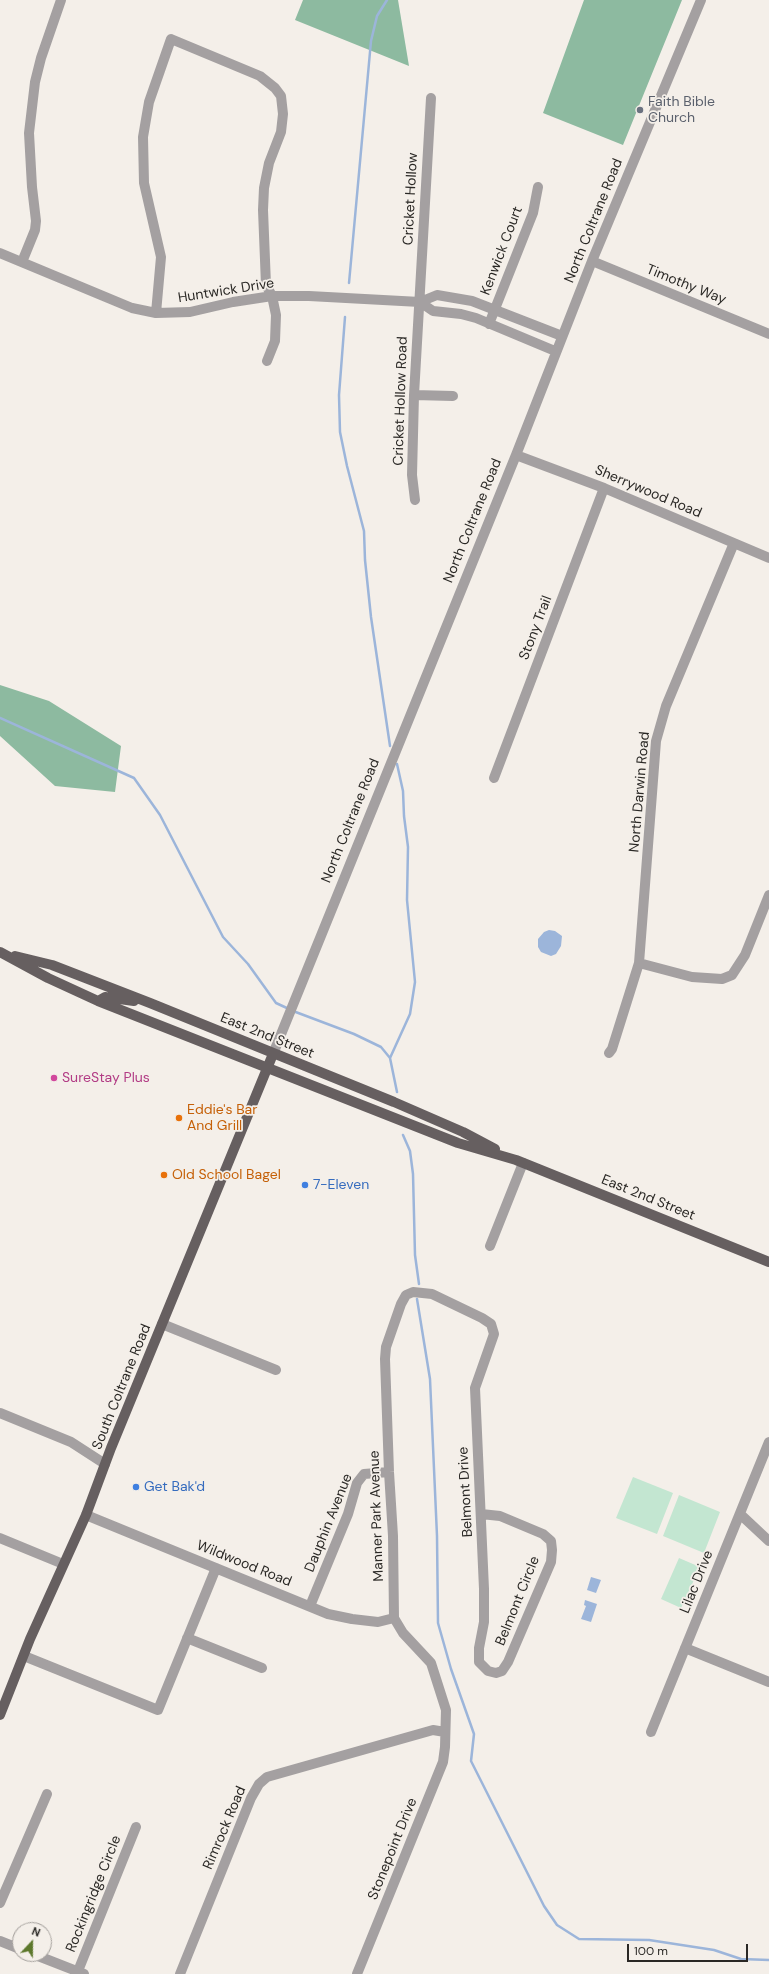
<!DOCTYPE html>
<html>
<head>
<meta charset="utf-8">
<style>
	body { margin:0 }
	#map { position:relative; width:769px; height:1974px; overflow:hidden; background:#f4efe9; font-family:"DM Sans",sans-serif }
	canvas { display:block }
	.north { position:absolute; left:12px; top:1922px; width:40px; height:40px; box-sizing:border-box; background:#f4efe9; border:1px solid #a39f9b; border-radius:50%; rotate:22deg; font-size:11px; font-weight:700; line-height:16px; text-align:center; color:#2a2825 }
	.north::after { content:''; display:block; margin:auto; width:14px; height:18px; background:#5d782c; clip-path:polygon(50% 0,100% 100%,50% 72%,0 100%) }
	.scale { position:absolute; left:627px; top:1944px; width:121px; height:18px; box-sizing:border-box; border:2px solid #2a2825; border-top:0; padding-left:5px; font-size:12px; line-height:14px; white-space:nowrap; color:#2a2825; -webkit-text-stroke:3px #f4efe9; paint-order:stroke }
</style>
</head>
<body>
<div id="map">
<canvas width="769" height="1974"></canvas>
<div class="north">N</div>
<div class="scale">100 m</div>
</div>
<script>
const g = document.querySelector('canvas').getContext('2d');
g.lineJoin = 'round';
function fill(path, color) { g.fillStyle = color; g.fill(path, 'evenodd'); }
const shape = rows => new Path2D(rows.map(r => 'M' + r).join(''));
function trace(path, color, width, dash) { g.strokeStyle = color; g.lineWidth = width; g.lineCap = dash ? 'butt' : 'round'; g.setLineDash(dash || []); g.stroke(path); }
function drawText(font, color, halo, rows, align = 'center') {
  g.font = font + ' "DM Sans",sans-serif'; g.lineWidth = 3.5; g.setLineDash([]); g.textBaseline = 'middle'; g.strokeStyle = halo; g.fillStyle = color; for (const [text, x, y, turn = 0] of rows) {
    g.save(); g.translate(x, y); g.rotate((+turn || 0) * Math.PI / 180); g.textAlign = isNaN(turn) ? turn : align; if (halo) g.strokeText(text, 0, 0); g.fillText(text, 0, 0); g.restore();
  }
}
fill(shape([
	[633,1477,673,1493,657,1534,616,1518],
	[679,1495,720,1512,704,1553,663,1536],
	[679,1558,700,1567,681,1608,661,1599]
]), '#c3e6d1');
fill(shape([
	[303,0,398,0,409,66,295,20],
	[584,0,682,0,623,145,543,113],
	[0,685,49,701,121,746,115,792,55,786,0,736]
]), '#8dbaa0');
fill(shape([
	[549,930,555,931,562,936,561,946,556,954,551,956,541,952,538,947,538,939,544,932],
	[591,1577,601,1580,596,1593,587,1590],
	[585,1600,597,1604,591,1622,581,1619,586,1606,584,1605]
]), '#9cb5da');
trace(shape([
	[349,283,371,41,377,16,387,0],
	[345,317,339,395,340,432,347,466,364,531,365,560,371,617,390,746],
	[0,718,134,778,160,815,223,937,248,964,276,1003,289,1009],
	[293,1011,354,1034,381,1047,390,1058,397,1092],
	[390,1058,410,1014,415,982,407,900,408,847,404,816,403,791,397,764],
	[403,1135,410,1151,413,1174,415,1255,419,1284],
	[417,1299,430,1379,437,1536,438,1623,451,1669,474,1734,471,1761,544,1906,557,1925,579,1939,649,1940,714,1950,741,1959,769,1960]
]), '#9cb5da', 2.5);
trace(shape([
	[0,253,132,308,156,313,190,312,233,302,272,296,309,296,420,302,437,295,472,301,562,336],
	[592,261,769,334],
	[22,262,35,230,36,221,32,187,29,133,35,82,41,58,61,0],
	[420,302,433,311,461,314,476,318,555,351],
	[156,313,161,257,144,183,143,137,149,102,171,39,260,76,275,88,281,96,283,114,281,132,269,163,264,188,263,210,266,285,272,296,276,315,275,341,267,361],
	[489,324,533,213,538,187],
	[414,395,453,396],
	[516,455,604,488,769,558],
	[415,500,412,475,414,395,431,98],
	[494,778,604,488],
	[639,963,692,977,722,979,732,975,745,955,769,895],
	[609,1053,612,1049,639,963,656,741,666,706,734,543],
	[273,1054,516,455,592,261,701,0],
	[490,1246,523,1163],
	[162,1324,276,1370],
	[0,1413,71,1442,105,1464],
	[740,1514,769,1541],
	[86,1515,328,1614,352,1619,378,1622,394,1618],
	[0,1538,63,1564],
	[310,1606,348,1514,357,1483,364,1474,389,1472],
	[187,1638,262,1668],
	[685,1648,769,1682],
	[24,1656,158,1710,216,1568],
	[651,1732,769,1442],
	[0,1903,47,1794],
	[0,1941,20,1949],
	[33,1954,84,1974],
	[78,1971,136,1827],
	[180,1974,251,1798,259,1784,267,1777,433,1730,445,1732],
	[357,1974,443,1762,445,1747,446,1710,431,1663,403,1633,394,1618,393,1536,389,1472,385,1359,386,1347,401,1304,406,1295,413,1292,432,1294,482,1318,491,1324,494,1334,475,1388,484,1589,484,1622,479,1648,479,1662,488,1671,496,1673,502,1671,508,1662,551,1562,552,1550,551,1541,543,1534,500,1516,481,1514]
]), '#a4a0a1', 10);
trace(shape([
	[0,952,48,978,98,1001,458,1143,516,1160,769,1262],
	[15,956,52,965,150,1003,394,1102,463,1132,495,1149],
	[98,1001,105,997,134,1001],
	[0,1715,30,1639,86,1515,111,1448,273,1054]
]), '#665f60', 10);
for (const [x, y, r, color] of [
	[640,110,4,"#6b7280"],
	[54,1078,4,"#d1479c"],
	[179,1118,4,"#e8710a"],
	[164,1175,4,"#e8710a"],
	[305,1185,4,"#3f7fe0"],
	[136,1487,4,"#3f7fe0"]
]) { const dot = new Path2D(); dot.arc(x, y, r, 0, 2 * Math.PI); g.fillStyle = color; g.fill(dot); trace(dot, '#f4efe9', 1.5); }
drawText('14px', '#5b616d', '#f4efe9', [
	["Faith Bible",648,102],
	["Church",648,118]
], 'left');
drawText('14px', '#2a2825', '#f4efe9', [
	["Cricket Hollow",411,199,-87],
	["North Coltrane Road",594,221,-68],
	["Kenwick Court",502,251,-69],
	["Timothy Way",686,285,22],
	["Huntwick Drive",226,291,-9],
	["Cricket Hollow Road",401,401,-88],
	["Sherrywood Road",648,492,23],
	["North Coltrane Road",473,521,-68],
	["Stony Trail",536,628,-69],
	["North Darwin Road",640,792,-85],
	["North Coltrane Road",351,821,-68],
	["East 2nd Street",267,1036,22],
	["East 2nd Street",648,1198,22],
	["South Coltrane Road",122,1387,-68],
	["Belmont Drive",466,1492,-93],
	["Manner Park Avenue",377,1516,-92],
	["Dauphin Avenue",329,1523,-68],
	["Wildwood Road",244,1564,22],
	["Lilac Drive",697,1582,-68],
	["Belmont Circle",518,1601,-68],
	["Rimrock Road",225,1828,-67],
	["Stonepoint Drive",393,1849,-68],
	["Rockingridge Circle",94,1894,-68]
]);
drawText('14px', '#b23c85', '#f4efe9', [
	["SureStay Plus",62,1078]
], 'left');
drawText('14px', '#c56008', '#f4efe9', [
	["Eddie's Bar",187,1110],
	["And Grill",187,1126],
	["Old School Bagel",172,1175]
], 'left');
drawText('14px', '#366cbe', '#f4efe9', [
	["7-Eleven",313,1185],
	["Get Bak'd",144,1487]
], 'left');
</script>
</body>
</html>
